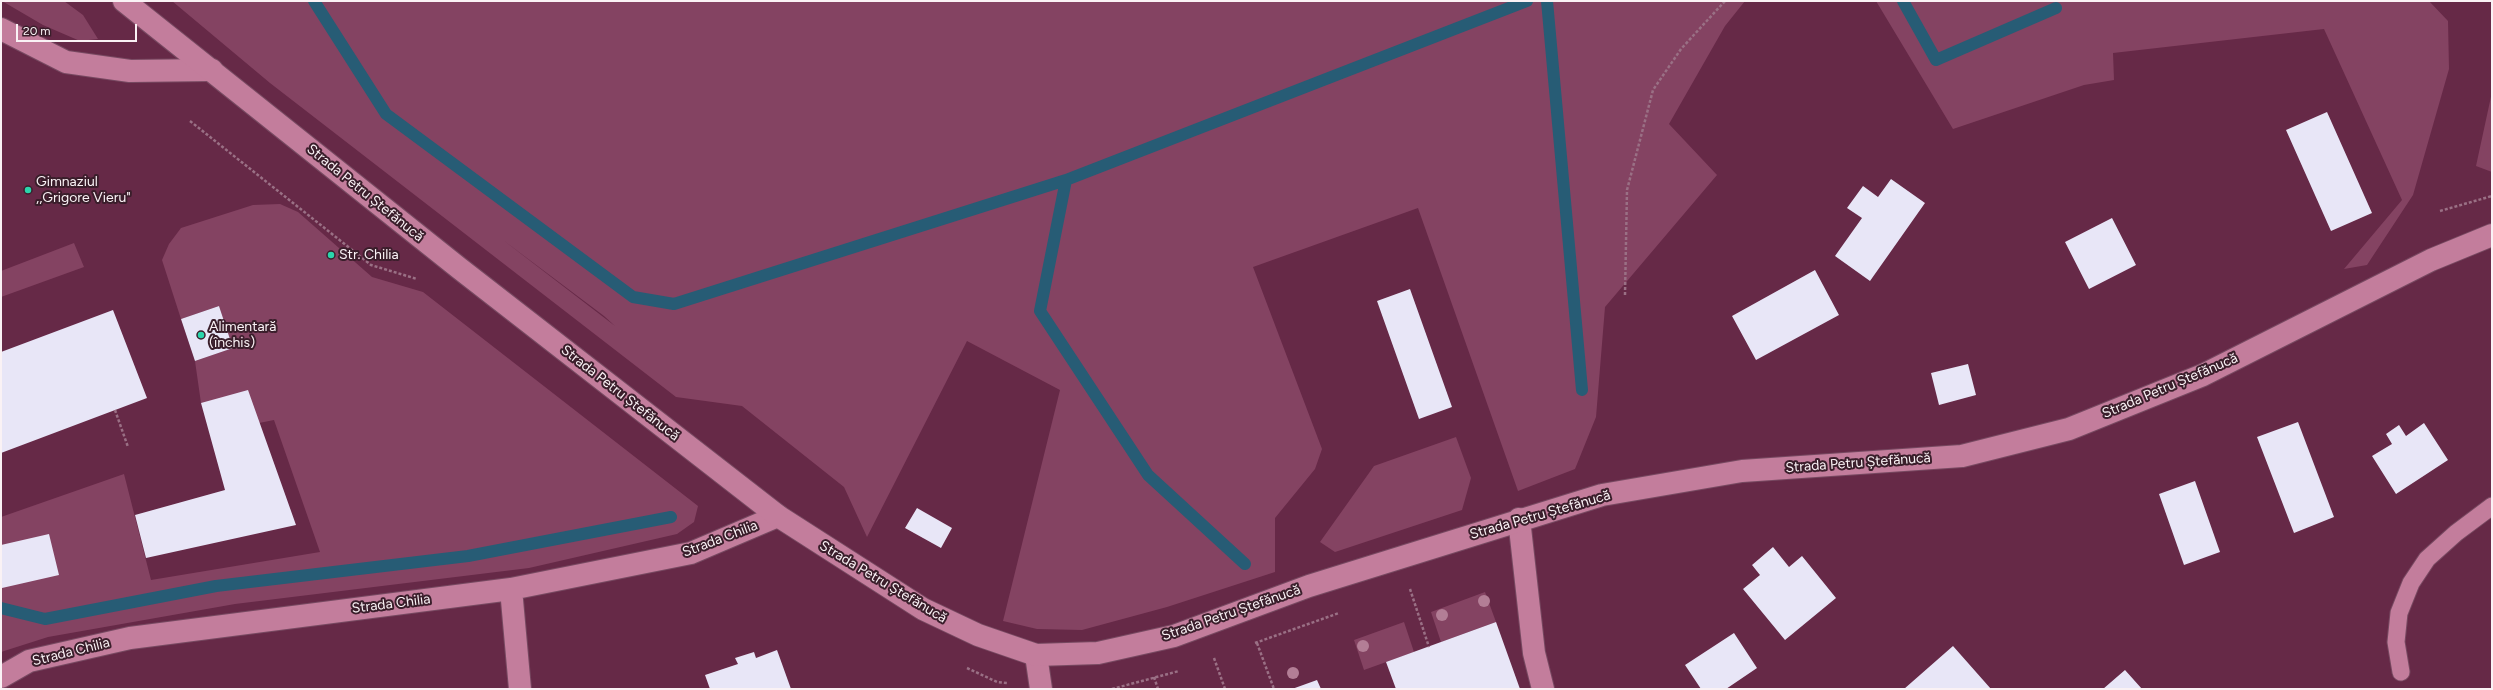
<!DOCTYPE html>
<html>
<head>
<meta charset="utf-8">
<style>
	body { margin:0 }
	#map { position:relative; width:2493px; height:690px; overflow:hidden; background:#662947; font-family:Figtree,sans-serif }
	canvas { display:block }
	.frame { position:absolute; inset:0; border:2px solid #faf2f5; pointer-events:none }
	.scale { position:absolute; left:16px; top:24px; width:121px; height:18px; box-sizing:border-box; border:2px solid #faf2f5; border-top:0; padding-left:5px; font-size:12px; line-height:14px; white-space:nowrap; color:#faf2f5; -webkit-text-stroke:3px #3a1e2b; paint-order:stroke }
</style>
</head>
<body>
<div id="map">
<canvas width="2493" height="690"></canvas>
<div class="frame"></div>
<div class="scale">20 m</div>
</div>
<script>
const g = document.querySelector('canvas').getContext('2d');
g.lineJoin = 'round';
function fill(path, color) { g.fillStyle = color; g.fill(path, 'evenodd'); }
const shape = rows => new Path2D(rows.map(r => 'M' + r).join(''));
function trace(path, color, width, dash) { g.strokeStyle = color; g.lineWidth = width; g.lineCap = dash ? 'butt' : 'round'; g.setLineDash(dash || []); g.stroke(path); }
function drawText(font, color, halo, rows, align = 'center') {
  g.font = font + ' Figtree,sans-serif'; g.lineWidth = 4; g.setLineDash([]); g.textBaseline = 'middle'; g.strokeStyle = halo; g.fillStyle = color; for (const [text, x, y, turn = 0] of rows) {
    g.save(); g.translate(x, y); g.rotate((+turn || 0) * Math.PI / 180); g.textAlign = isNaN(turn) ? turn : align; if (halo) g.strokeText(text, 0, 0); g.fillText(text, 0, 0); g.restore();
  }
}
fill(shape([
	[2,1,64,1,83,15,98,39,80,41,43,25],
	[172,1,1745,1,1725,26,1669,124,1717,175,1605,307,1596,417,1575,469,1518,491,1418,208,1253,267,1322,449,1315,469,1275,518,1275,572,1167,607,1082,630,1037,629,1003,621,1060,390,967,341,867,537,844,487,742,406,676,397,270,83],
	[503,240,604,316,615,326],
	[1876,1,2429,1,2448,21,2449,69,2413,195,2367,265,2344,269,2402,200,2324,29,2113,53,2114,80,2084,85,1953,129],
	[2492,92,2492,172,2476,166],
	[280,204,298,212,372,277,423,292,698,506,694,522,677,534,529,568,235,604,48,637,1,652,1,517,124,474,151,580,320,552,274,420,259,423,201,403,195,361,233,348,219,306,181,319,162,260,169,244,181,228,253,205],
	[74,243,84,267,1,297,1,271],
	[1456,437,1471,478,1462,510,1335,552,1320,542,1374,466],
	[1485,592,1496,622,1441,642,1431,612],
	[1404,622,1414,652,1364,670,1354,640]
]), '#844362');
trace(shape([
	[314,1,386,114,633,297,674,304,1066,180],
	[1547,1,1582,390],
	[1903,1,1936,60,2056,8],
	[1245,564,1148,475,1040,311,1066,180,1527,1],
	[1,608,45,619,216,586,468,556,671,517]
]), '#275c75', 12);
fill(shape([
	[2327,112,2372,213,2331,231,2286,130],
	[1891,179,1925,203,1870,281,1835,256,1862,218,1847,208,1863,186,1878,197],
	[2112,218,2136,265,2089,289,2065,242],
	[1815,270,1839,315,1756,360,1732,316],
	[1410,289,1452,407,1419,419,1377,301],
	[219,306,233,348,195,361,181,319],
	[113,310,147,398,1,453,1,352],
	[1968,364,1976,395,1939,405,1931,373],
	[248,390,296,525,146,558,135,515,225,490,201,403],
	[2298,422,2334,517,2294,533,2257,437],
	[2424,423,2448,460,2396,494,2372,456,2392,444,2386,434,2399,425,2406,436],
	[2195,481,2220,552,2184,565,2159,494],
	[917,508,952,528,941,548,905,528],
	[49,534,59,575,2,588,1,545],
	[1773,547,1789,567,1802,556,1836,598,1785,640,1743,589,1760,575,1752,565],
	[1496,622,1520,689,1396,689,1386,662],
	[1734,633,1757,668,1726,689,1701,689,1685,665],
	[1953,646,1991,689,1904,689],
	[777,650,791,689,710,689,705,675,738,664,735,658,754,652,756,658],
	[2125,670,2142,689,2103,689],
	[1317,680,1321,689,1292,689]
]), '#e8e6f7');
const lane = shape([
	[2401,672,2396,642,2399,613,2411,583,2427,559,2456,533,2492,506]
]);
const street = shape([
	[1,29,66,62,130,71,212,70],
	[1519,519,1534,653,1543,689],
	[511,589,520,689],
	[1036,655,1041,689],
	[1,677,29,661,130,638,511,589,691,553,778,516]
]);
const secondary = shape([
	[124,1,459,268,778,516,923,609,978,635,1036,655,1098,653,1174,636,1309,586,1602,495,1742,471,1962,456,2069,429,2203,375,2431,260,2492,235]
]);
trace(lane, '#774961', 19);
trace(street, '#774961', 24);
trace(secondary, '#774961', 24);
trace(shape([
	[190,121,371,265,417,279],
	[2440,211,2492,196],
	[1625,295,1627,190,1653,90,1681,49,1725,1],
	[115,410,128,447],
	[1410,589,1429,647],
	[1255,643,1339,613],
	[1257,643,1274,689],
	[1214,658,1225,689],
	[967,668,997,682,1007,683],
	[1154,677,1158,689],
	[1112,689,1179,671]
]), '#9a7085', 2.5, [3, 2]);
trace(lane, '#c37d9c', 17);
trace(street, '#c37d9c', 22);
trace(secondary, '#c37d9c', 22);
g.fillStyle = '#b37e96';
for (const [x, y] of [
	[1484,601],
	[1442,615],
	[1363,646],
	[1293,673]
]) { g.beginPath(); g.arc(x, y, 6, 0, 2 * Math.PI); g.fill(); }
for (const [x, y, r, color] of [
	[28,190,4,"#2ad5ac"],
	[331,255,4,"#2ad5ac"],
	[201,335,4,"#2ad5ac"]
]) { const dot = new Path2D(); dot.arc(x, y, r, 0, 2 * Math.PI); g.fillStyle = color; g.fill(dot); trace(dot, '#3a1e2b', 1.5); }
drawText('14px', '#faf2f5', '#3a1e2b', [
	["Gimnaziul",36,182],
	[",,Grigore Vieru\"",36,198],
	["Str. Chilia",339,255],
	["Alimentară",209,327],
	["(închis)",209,343]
], 'left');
drawText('14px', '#faf2f5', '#3a1e2b', [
	["Strada Petru Ștefănucă",365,193,39],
	["Strada Petru Ștefănucă",2170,386,-23],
	["Strada Petru Ștefănucă",620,393,38],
	["Strada Petru Ștefănucă",1858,463,-4],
	["Strada Petru Ștefănucă",1540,515,-16],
	["Strada Chilia",720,539,-21],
	["Strada Petru Ștefănucă",883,582,31],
	["Strada Chilia",391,604,-7],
	["Strada Petru Ștefănucă",1231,613,-19],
	["Strada Chilia",71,652,-14]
]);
</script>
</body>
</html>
